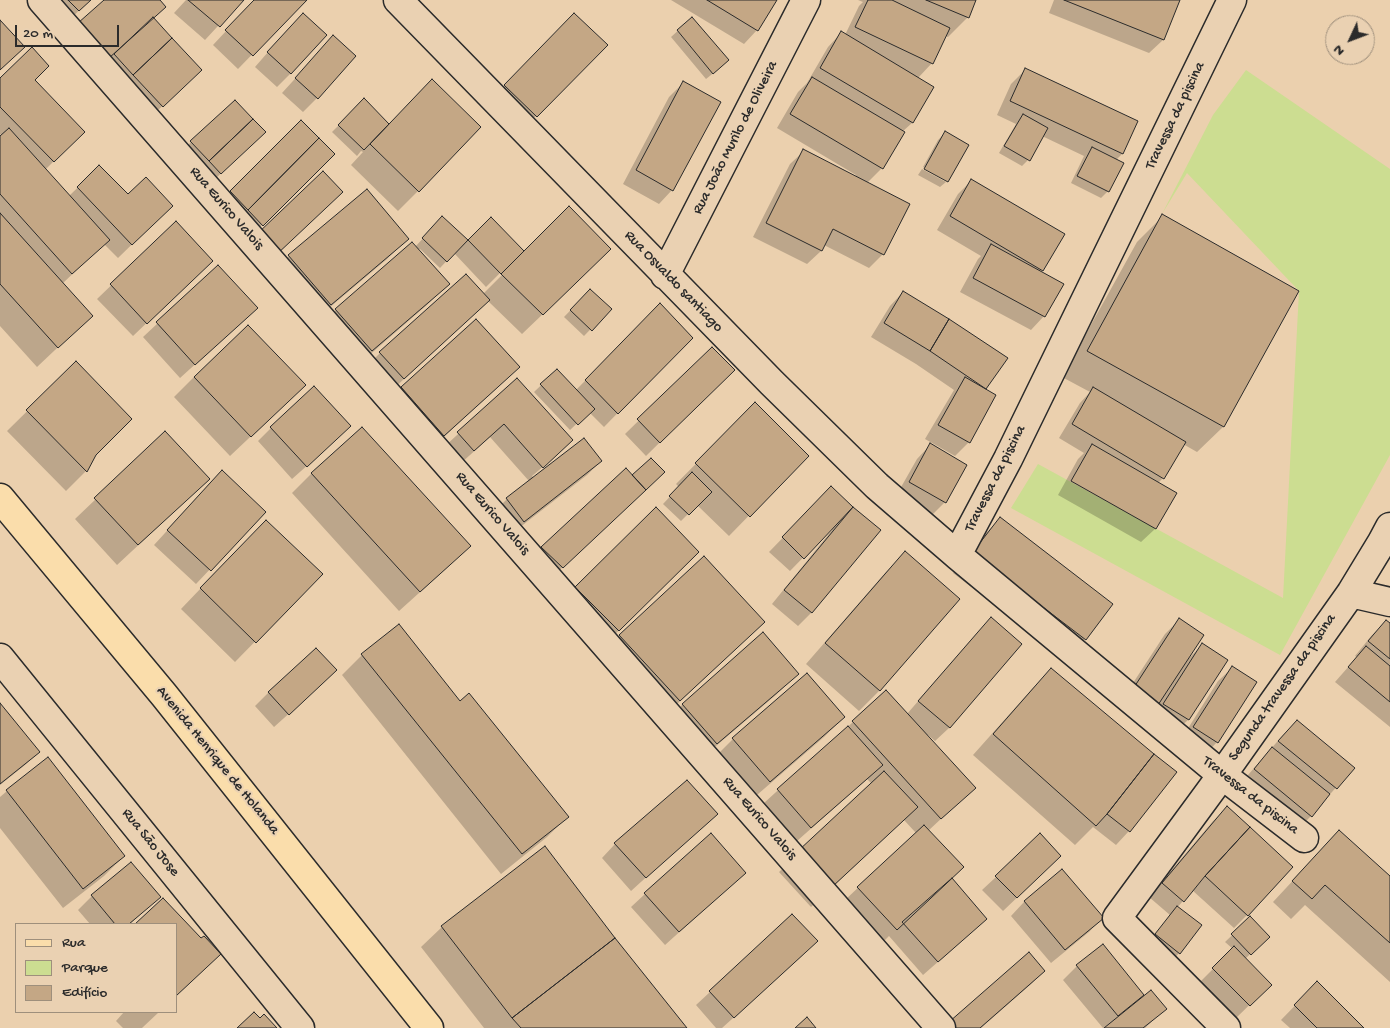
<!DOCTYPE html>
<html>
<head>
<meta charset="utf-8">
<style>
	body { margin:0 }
	#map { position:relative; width:1390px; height:1028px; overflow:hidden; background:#ebd0ae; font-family:"Gochi Hand",sans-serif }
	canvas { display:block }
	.legend { position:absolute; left:15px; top:923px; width:162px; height:90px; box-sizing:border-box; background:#ead1b2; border:1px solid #9e8f7c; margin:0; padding:6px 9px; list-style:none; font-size:15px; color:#2b2b2b }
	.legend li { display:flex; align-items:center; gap:10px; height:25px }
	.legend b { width:25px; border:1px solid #9e8f7c }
	.north { position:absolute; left:1325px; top:15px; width:50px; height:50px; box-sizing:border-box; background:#ead1b2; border:1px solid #9e8f7c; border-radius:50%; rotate:227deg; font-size:14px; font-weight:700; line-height:20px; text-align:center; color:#2b2b2b }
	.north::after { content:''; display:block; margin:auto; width:18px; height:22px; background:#2b2b2b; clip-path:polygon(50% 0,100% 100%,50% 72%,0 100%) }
	.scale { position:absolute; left:15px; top:25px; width:104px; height:22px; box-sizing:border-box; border:2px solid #2b2b2b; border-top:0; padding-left:6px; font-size:15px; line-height:18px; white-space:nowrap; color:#2b2b2b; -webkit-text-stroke:4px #ead1b2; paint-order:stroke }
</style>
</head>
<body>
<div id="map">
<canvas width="1390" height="1028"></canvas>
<ul class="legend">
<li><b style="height:6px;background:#faddab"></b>Rua</li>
<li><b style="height:14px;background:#ccdd91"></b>Parque</li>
<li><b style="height:14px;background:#c4a785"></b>Edifício</li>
</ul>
<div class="north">N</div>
<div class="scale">20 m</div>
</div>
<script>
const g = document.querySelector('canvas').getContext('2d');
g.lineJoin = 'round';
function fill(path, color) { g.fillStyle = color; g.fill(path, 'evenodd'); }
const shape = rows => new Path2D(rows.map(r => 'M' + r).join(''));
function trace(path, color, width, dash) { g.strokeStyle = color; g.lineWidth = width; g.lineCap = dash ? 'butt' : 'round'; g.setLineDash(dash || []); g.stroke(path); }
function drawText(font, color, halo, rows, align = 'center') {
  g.font = font + ' "Gochi Hand",sans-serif'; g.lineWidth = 4; g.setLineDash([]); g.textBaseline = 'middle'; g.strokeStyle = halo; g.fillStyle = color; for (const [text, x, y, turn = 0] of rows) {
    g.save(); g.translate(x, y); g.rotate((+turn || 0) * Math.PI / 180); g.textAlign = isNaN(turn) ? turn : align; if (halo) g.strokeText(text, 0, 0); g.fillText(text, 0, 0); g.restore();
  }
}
fill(shape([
	[1246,70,1390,169,1390,455,1280,655,1011,508,1038,464,1283,598,1299,291,1187,173,1162,214,1213,115]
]), '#ccdd91');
fill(shape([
	[41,0,90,0,65,24],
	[106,0,158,0,165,7,153,19,187,84,148,119,99,67],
	[186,0,242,0,205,40,174,13],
	[255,0,305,0,238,69,213,45],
	[671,0,775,0,757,30,744,44],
	[858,0,975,0,968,17,948,37,945,36,932,63,918,78,933,87,912,123,902,132,903,133,882,168,867,183,883,254,869,268,824,245,821,251,807,264,753,237,790,164,804,151,855,177,856,175,777,128,798,92,807,83,828,47,841,33,845,35,859,6,863,2],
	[1054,0,1179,0,1163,40,1149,53,1049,13],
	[574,14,606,45,522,130,491,99],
	[692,18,721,67,706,79,671,37],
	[289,28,291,73,277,87,255,67],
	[333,37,317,98,303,112,282,93],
	[1025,70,1136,122,1122,154,1116,160,1122,163,1108,191,1101,198,1071,183,1084,156,1042,136,1028,160,1022,166,999,153,1016,124,997,115,1011,84],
	[0,80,33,80,83,132,45,170,69,196,99,167,128,196,157,220,118,258,104,244,62,284,91,316,37,367,0,326,0,138,2,136,0,134],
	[683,83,672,190,659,204,623,184,669,97],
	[364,100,389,125,418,191,398,211,351,165,363,152,361,151,357,156,332,132],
	[301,122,333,154,249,238,217,206],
	[945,133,947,179,923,167,938,140],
	[257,139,214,180,178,156,191,142],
	[922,169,946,182,940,187,918,175],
	[972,180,1063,234,1041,271,1044,316,1031,330,960,292,978,259,981,256,937,230,958,194],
	[569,208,590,269,522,334,488,301,390,392,367,366,380,353,483,294],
	[1163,216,1298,291,1223,427,1197,452,1183,444,1163,478,1158,483,1175,493,1155,529,1141,542,1058,495,1078,459,1084,453,1059,438,1080,403,1090,392,1062,377,1137,242],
	[442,218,468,241,491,219,522,251,486,287,454,253,440,268,420,249,418,250,448,284,428,304,351,371,316,330,336,310,415,247],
	[176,223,198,274,133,336,97,299],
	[407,239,387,259,310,324,269,276,289,256],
	[218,267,242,322,180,378,143,337],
	[590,290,610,309,584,336,564,317],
	[903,292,1006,359,985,390,969,442,955,456,925,439,954,390,916,364,871,337,890,306],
	[660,305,691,338,604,427,589,412,570,430,534,392,557,370,576,390],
	[476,320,518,367,498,387,424,455,381,408,401,388],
	[712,349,733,370,646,456,625,434],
	[76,363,94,455,86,471,66,491,7,431],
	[194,377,284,405,230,456,174,397],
	[517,380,558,454,532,476,534,478,601,461,587,475,510,535,493,513,507,499,529,481,490,437,460,464,444,447],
	[735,424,807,456,729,536,697,505,681,521,663,504,679,487,676,484],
	[271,428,336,440,292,479,258,441],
	[165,433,188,499,117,565,75,519],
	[930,445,945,502,931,516,896,496,917,459],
	[312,473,449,566,399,611,292,493],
	[632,477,631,503,548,581,529,561,542,547],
	[208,486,264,512,196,584,154,545],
	[831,488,879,530,812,612,798,626,772,604,832,530,831,529,790,571,769,552],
	[656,509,698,552,598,651,556,608],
	[1000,519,1085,639,1065,659,953,573,980,539],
	[246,541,321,574,235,662,181,609],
	[905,553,959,599,879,691,859,711,806,664,885,573],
	[991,619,1021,645,949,728,935,741,928,735,927,736,974,788,928,831,950,879,972,932,923,975,889,936,883,942,844,901,916,833,904,820,811,907,779,872,872,784,867,779,797,841,764,803,853,722,907,714,977,633],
	[1179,620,1187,660,1202,645,1226,660,1188,720,1174,733,1150,718,1160,704,1159,703,1118,706,1165,634],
	[1386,622,1390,625,1390,727,1335,682,1357,657,1355,656,1372,635],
	[763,634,797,674,777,694,696,763,662,725,682,705],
	[620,636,743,642,660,720,600,656],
	[362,655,459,702,567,817,547,837,501,874,342,675],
	[1232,668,1217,742,1204,756,1180,741,1218,681],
	[1051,669,1129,831,1116,845,1093,827,1075,845,973,755,1031,690],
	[807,675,844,717,824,737,750,801,713,759,733,739],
	[322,684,274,727,255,706,269,692],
	[0,705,38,752,25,765,0,785],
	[1297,721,1353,768,1311,816,1298,829,1241,783,1283,735],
	[7,791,124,856,104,876,63,908,0,828,0,797],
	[1227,808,1247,915,1234,928,1192,890,1177,908,1179,953,1173,960,1149,942,1170,915,1149,897,1213,821],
	[716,814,631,891,602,858,615,844],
	[1339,831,1390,878,1390,982,1305,905,1291,919,1273,902],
	[544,848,614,939,685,1028,484,1028,421,947,442,927],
	[131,864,159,897,130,924,90,924,78,910,92,896],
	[1046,870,1003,911,982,890,996,877],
	[1062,871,1102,918,1089,932,1051,963,1011,916,1024,902],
	[745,873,665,945,631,907,645,894],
	[163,900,201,940,220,954,176,996,176,924,137,924],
	[792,916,803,955,722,1028,716,1028,696,1005],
	[1250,918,1268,937,1245,959,1270,985,1235,1019,1199,983,1233,949,1225,942],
	[1102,945,1144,997,1165,1009,1145,1028,1103,1028,1063,980,1077,966],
	[1044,971,1030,985,981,1028,945,1028],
	[1317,983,1362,1028,1290,1028,1281,1020],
	[124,1012,159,1012,142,1028,123,1028,116,1021]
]), '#0003');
const building = shape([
	[68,0,91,0,79,11,68,0],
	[104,0,160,0,166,7,109,58,78,23,104,0],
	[188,0,244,0,220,27,188,0],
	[254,0,307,0,253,56,225,30,254,0],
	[707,0,777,0,758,31,707,0],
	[868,0,892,0,950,28,933,64,855,27,868,0],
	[926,0,976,0,969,18,926,0],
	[1064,0,1180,0,1164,40,1064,0],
	[303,13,327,35,291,74,267,52,303,13],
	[574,13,608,45,537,117,504,85,574,13],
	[153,17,172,38,133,75,114,54,153,17],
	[692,17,729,60,713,74,677,30,692,17],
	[0,20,25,47,0,70,0,20],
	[841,31,934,87,913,123,820,68,841,31],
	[333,35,356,56,318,99,295,78,333,35],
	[172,38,202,70,163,107,133,75,172,38],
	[32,47,49,66,35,80,85,132,54,162,0,107,0,78,32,47],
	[1025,68,1138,121,1123,154,1010,101,1025,68],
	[812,77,905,132,883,169,790,114,812,77],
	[432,79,481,127,419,192,370,144,432,79],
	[683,81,721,102,673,191,636,170,683,81],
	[364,98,389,124,364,150,338,125,364,98],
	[235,100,253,119,209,161,190,141,235,100],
	[1023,114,1048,128,1030,161,1004,146,1023,114],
	[253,119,266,132,221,174,209,161,253,119],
	[301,120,319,138,248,210,230,191,301,120],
	[9,128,110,240,72,274,0,194,0,136,9,128],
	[945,131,969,145,948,182,924,169,945,131],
	[319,138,335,154,263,226,248,210,319,138],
	[1092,147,1124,163,1109,192,1077,176,1092,147],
	[803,149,910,204,884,255,833,229,822,251,766,223,803,149],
	[99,165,128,194,146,177,173,206,132,245,77,187,99,165],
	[323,171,343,192,275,256,256,235,323,171],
	[971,179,1065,234,1043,271,950,216,971,179],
	[367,189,409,239,331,305,288,255,367,189],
	[569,206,611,249,543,315,501,274,569,206],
	[0,213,93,316,58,348,0,284,0,213],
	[1162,214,1299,291,1224,427,1087,351,1162,214],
	[442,216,468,240,447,262,422,238,442,216],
	[491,217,524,251,501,274,468,240,491,217],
	[176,221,213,261,147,324,110,284,176,221],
	[412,242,450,284,372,351,335,309,412,242],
	[991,244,1064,284,1045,317,973,278,991,244],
	[218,265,258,308,195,365,156,322,218,265],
	[466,274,490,300,404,379,379,352,466,274],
	[590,289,612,309,592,331,570,310,590,289],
	[903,291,949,319,930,351,884,323,903,291],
	[660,303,693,338,618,414,585,380,660,303],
	[476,319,520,367,444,436,401,387,476,319],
	[949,319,1008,358,986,389,930,351,949,319],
	[248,325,306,385,251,437,194,377,248,325],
	[712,347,735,370,660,443,637,419,712,347],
	[76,361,132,419,96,455,87,472,26,410,76,361],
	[557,369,595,409,578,425,540,384,557,369],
	[965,377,996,395,970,443,938,425,965,377],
	[517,378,573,440,543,468,504,424,474,451,457,432,517,378],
	[314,386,351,426,307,467,270,427,314,386],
	[1093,387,1186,442,1164,479,1072,424,1093,387],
	[755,402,809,456,750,517,695,463,755,402],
	[362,427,471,546,420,592,311,473,362,427],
	[165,431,210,479,138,545,94,498,165,431],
	[584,438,602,461,524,522,506,498,584,438],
	[930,443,967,465,946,503,909,482,930,443],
	[1092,444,1177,493,1156,529,1071,481,1092,444],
	[651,458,665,472,646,490,632,475,651,458],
	[626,468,646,490,563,568,541,547,626,468],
	[222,470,266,512,211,571,167,530,222,470],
	[692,472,712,492,689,515,669,496,692,472],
	[831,486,853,507,804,559,782,537,831,486],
	[656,507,699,552,619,631,575,587,656,507],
	[853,507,881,530,812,613,784,590,853,507],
	[1000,517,1113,604,1086,640,972,553,1000,517],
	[266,520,323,574,256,643,200,588,266,520],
	[905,551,960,599,880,691,825,643,905,551],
	[704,556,765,622,680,701,619,635,704,556],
	[991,617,1022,644,950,728,918,701,991,617],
	[1179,618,1204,635,1156,708,1131,692,1179,618],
	[1386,620,1390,623,1390,659,1368,641,1386,620],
	[399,624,460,701,469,693,569,817,522,854,361,654,399,624],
	[763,632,799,674,717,744,682,704,763,632],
	[1202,643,1228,660,1189,720,1163,704,1202,643],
	[1366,646,1390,666,1390,702,1348,667,1366,646],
	[316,648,337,670,289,715,268,692,316,648],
	[1232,666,1257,682,1218,743,1193,727,1232,666],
	[1051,668,1154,754,1107,814,1096,826,993,734,1051,668],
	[807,673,845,717,770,782,732,738,807,673],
	[886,690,976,788,941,819,852,721,886,690],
	[0,703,40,752,0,784,0,703],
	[1297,720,1355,768,1337,789,1278,741,1297,720],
	[848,726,883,765,811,828,777,789,848,726],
	[1272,747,1330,794,1312,817,1254,769,1272,747],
	[1154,754,1177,772,1130,832,1107,814,1154,754],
	[48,757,125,856,83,889,6,790,48,757],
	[884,771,918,807,832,887,798,851,884,771],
	[687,780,718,814,646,878,614,843,687,780],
	[1227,806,1250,827,1205,876,1184,902,1162,883,1227,806],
	[924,825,964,867,897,930,857,887,924,825],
	[1250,827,1293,867,1248,916,1205,876,1250,827],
	[1339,830,1390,876,1390,943,1325,885,1312,899,1292,881,1339,830],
	[711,833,746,873,679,932,644,893,711,833],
	[1040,833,1061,856,1017,898,995,876,1040,833],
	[545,846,615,938,512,1018,441,926,545,846],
	[131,862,161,897,129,924,115,924,91,895,131,862],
	[1062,869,1104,918,1065,950,1024,901,1062,869],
	[952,878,987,919,938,962,902,922,952,878],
	[163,898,201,938,204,936,221,954,176,996,176,924,135,924,163,898],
	[1177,906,1202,925,1180,954,1155,934,1177,906],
	[792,914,818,941,734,1018,709,991,792,914],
	[1250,916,1270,937,1251,955,1231,934,1250,916],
	[615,938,687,1028,521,1028,512,1018,615,938],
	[1103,944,1144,995,1118,1016,1076,965,1103,944],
	[1234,946,1272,985,1250,1006,1212,968,1234,946],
	[1029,952,1045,971,980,1028,955,1028,949,1022,1029,952],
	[1317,981,1364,1028,1317,1028,1294,1005,1317,981],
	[1151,990,1167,1009,1143,1028,1104,1028,1151,990],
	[254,1012,260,1018,264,1014,277,1028,237,1028,254,1012],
	[807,1017,816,1028,795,1028,807,1017]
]);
fill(building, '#c4a785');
trace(building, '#2b2b2b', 1);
const street = shape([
	[398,0,772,383,877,486,957,555],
	[1232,0,1008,459,957,555,1222,775,1304,838],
	[665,275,806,0],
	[1351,593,1390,602],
	[0,658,300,1028],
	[1226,1028,1117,918,1222,775,1351,593,1382,542,1390,527]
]);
const secondary = shape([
	[42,0,941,1028]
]);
const primary = shape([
	[0,498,164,695,429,1028]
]);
trace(street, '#2b2b2b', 31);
trace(secondary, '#2b2b2b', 31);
trace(primary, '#2b2b2b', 31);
trace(street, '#ead1b2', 28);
trace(secondary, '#ead1b2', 28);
trace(primary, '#faddab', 28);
drawText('15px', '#2b2b2b', '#ead1b2', [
	["Travessa da piscina",1176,116,-64],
	["Rua João Murilo de Oliveira",736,138,-63],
	["Rua Eurico Valois",226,209,49],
	["Rua Osvaldo santiago",673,282,46],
	["Travessa da piscina",996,479,-63],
	["Rua Eurico Valois",492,514,49],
	["Segunda travessa da piscina",1283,688,-55],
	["Avenida Henrique de Holanda",217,761,51],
	["Travessa da piscina",1250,796,38],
	["Rua Eurico Valois",759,819,49],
	["Rua São Jose",150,843,51]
]);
</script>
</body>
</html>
